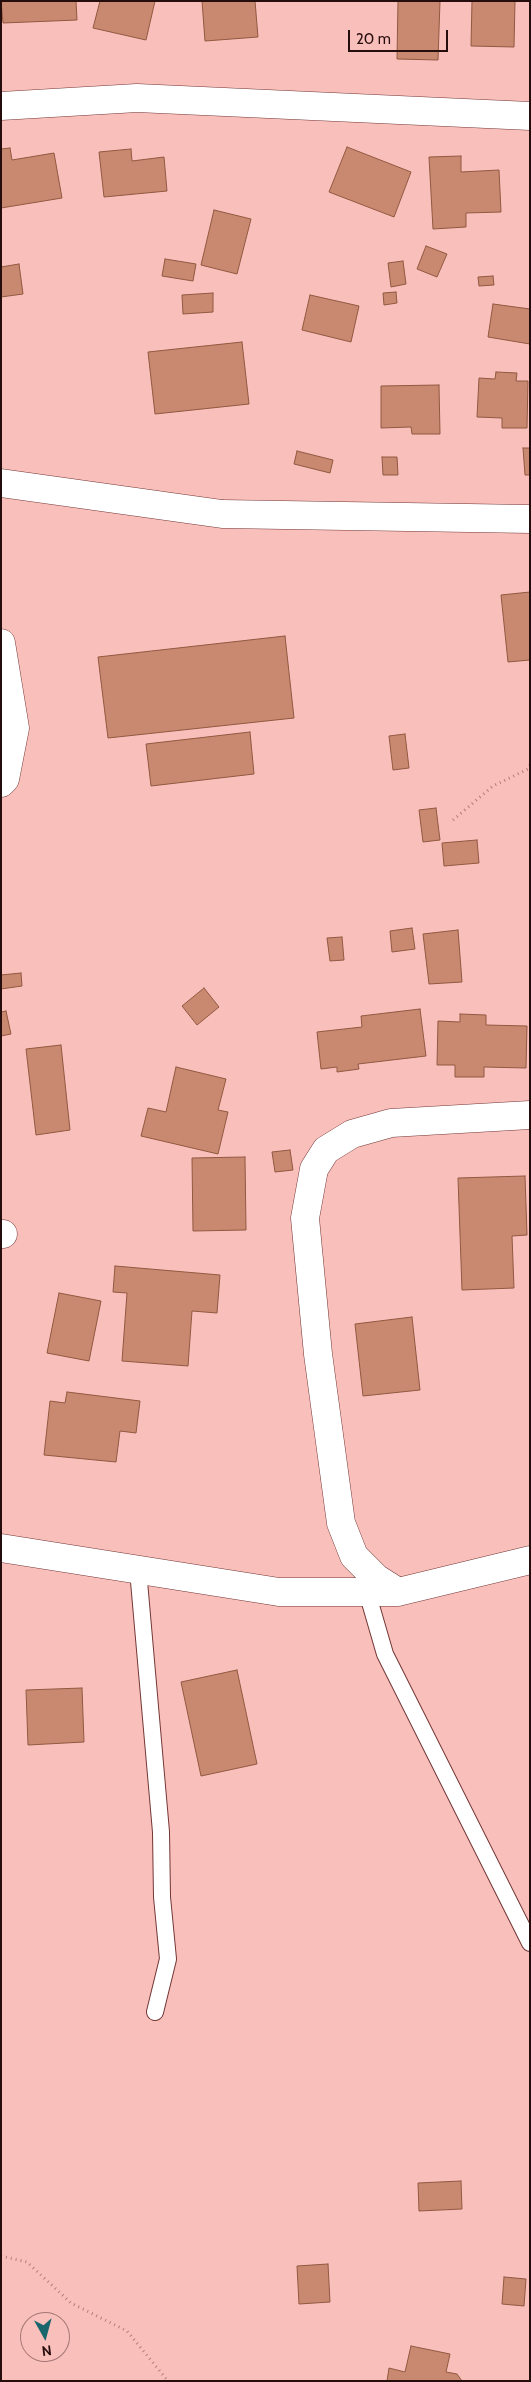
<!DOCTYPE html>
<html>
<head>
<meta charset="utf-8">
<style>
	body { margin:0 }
	#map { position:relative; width:531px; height:2382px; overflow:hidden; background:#f9bfbb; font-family:Cabin,sans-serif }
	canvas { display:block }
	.frame { position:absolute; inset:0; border:2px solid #260d0d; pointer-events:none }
	.north { position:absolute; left:20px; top:2312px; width:50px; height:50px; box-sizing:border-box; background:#f9bfbb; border:1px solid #a57875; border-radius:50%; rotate:173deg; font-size:14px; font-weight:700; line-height:20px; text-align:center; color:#260d0d }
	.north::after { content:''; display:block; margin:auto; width:18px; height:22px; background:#19676d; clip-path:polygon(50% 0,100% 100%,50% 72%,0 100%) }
	.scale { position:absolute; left:348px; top:30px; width:100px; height:22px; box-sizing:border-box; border:2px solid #260d0d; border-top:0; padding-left:6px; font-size:15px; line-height:18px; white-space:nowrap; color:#260d0d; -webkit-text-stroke:4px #f9bfbb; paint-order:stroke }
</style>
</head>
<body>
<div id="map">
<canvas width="531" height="2382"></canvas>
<div class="frame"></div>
<div class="north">N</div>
<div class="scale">20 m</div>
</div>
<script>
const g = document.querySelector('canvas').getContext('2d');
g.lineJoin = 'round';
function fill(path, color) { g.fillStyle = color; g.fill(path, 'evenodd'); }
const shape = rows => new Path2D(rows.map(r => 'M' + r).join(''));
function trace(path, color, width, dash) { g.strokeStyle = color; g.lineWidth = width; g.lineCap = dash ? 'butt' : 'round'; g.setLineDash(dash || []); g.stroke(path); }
const building = shape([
	[1,1,76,1,77,20,3,23,1,1],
	[100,1,155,1,146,40,93,28,100,1],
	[202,1,255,1,258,37,205,41,202,1],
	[398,1,440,1,438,60,397,59,398,1],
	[472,1,515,1,514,47,471,46,472,1],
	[347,147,411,172,394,217,329,192,347,147],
	[10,148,12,160,54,153,62,198,1,208,1,149,10,148],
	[131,149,132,161,164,157,167,191,104,197,99,152,131,149],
	[461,156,461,172,499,170,501,212,466,213,466,227,433,229,429,157,461,156],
	[214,210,251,219,237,274,201,265,214,210],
	[426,246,447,254,437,277,417,269,426,246],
	[165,259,196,264,193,281,162,276,165,259],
	[403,261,406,284,391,287,388,263,403,261],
	[19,264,23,294,1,297,1,267,19,264],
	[493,276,494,285,479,286,478,277,493,276],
	[396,292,397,303,384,305,383,293,396,292],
	[213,293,213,312,183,314,182,295,213,293],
	[310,295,359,306,351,342,302,330,310,295],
	[493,304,530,309,530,344,488,337,493,304],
	[242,342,249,404,155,414,148,352,242,342],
	[496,372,517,373,516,381,528,381,527,428,502,428,502,418,477,417,479,378,495,379,496,372],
	[439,385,440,434,412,434,411,427,381,428,381,386,439,385],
	[523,448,530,448,530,475,525,475,523,448],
	[297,451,333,460,330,473,294,464,297,451],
	[382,457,397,457,398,475,383,475,382,457],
	[530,592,530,660,508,662,501,595,530,592],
	[285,636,294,718,108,738,98,657,285,636],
	[250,732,254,774,151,786,146,744,250,732],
	[405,734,409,768,393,770,389,736,405,734],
	[436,808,440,840,423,842,419,810,436,808],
	[477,840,479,863,444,866,442,843,477,840],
	[412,928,415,949,392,952,390,931,412,928],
	[458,930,462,982,429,984,423,934,458,930],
	[342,937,344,960,330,961,327,938,342,937],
	[21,973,22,986,1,989,1,975,21,973],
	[204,988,219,1007,197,1025,182,1006,204,988],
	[420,1009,426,1056,358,1064,359,1069,337,1072,337,1067,321,1069,317,1032,362,1027,361,1016,420,1009],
	[6,1011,11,1034,1,1036,1,1012,6,1011],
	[460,1014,486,1015,486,1025,527,1026,526,1068,484,1067,484,1077,455,1077,455,1065,437,1065,438,1021,460,1022,460,1014],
	[61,1045,70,1130,36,1135,26,1049,61,1045],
	[176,1067,226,1079,218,1110,228,1112,218,1154,141,1136,148,1108,166,1112,176,1067],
	[290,1150,293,1170,275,1172,272,1152,290,1150],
	[245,1157,246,1230,193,1231,192,1158,245,1157],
	[525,1176,527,1235,512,1236,514,1288,462,1290,458,1178,525,1176],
	[115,1266,220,1275,217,1313,192,1311,188,1366,122,1361,127,1293,113,1292,115,1266],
	[59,1293,101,1301,89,1361,47,1353,59,1293],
	[412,1317,420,1390,363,1396,355,1324,412,1317],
	[67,1392,140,1401,136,1433,120,1431,116,1462,44,1455,50,1401,65,1403,67,1392],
	[237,1670,257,1764,201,1776,181,1682,237,1670],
	[82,1688,84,1742,28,1745,26,1690,82,1688],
	[461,2181,462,2209,419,2211,418,2183,461,2181],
	[328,2264,330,2302,299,2304,297,2266,328,2264],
	[504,2277,526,2279,524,2306,502,2304,504,2277],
	[411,2346,450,2354,446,2372,457,2374,462,2381,387,2381,389,2368,405,2372,411,2346]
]);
fill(building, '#c88970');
trace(building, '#925840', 1);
const service = shape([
	[138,1570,161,1832,162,1897,168,1959,155,2012],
	[367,1592,385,1654,530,1943]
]);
const minor = shape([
	[1,106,137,98,530,116],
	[1,483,222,514,530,519],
	[1,643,15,728,5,779,1,783],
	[530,1115,391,1123,352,1134,326,1150,314,1169,305,1218,318,1354,341,1523,354,1556,376,1578,398,1592,530,1560],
	[1,1234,3,1234],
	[1,1548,279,1592,398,1592]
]);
trace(service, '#733736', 18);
trace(minor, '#733736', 29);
trace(shape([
	[453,820,493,786,528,769,530,765],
	[1,2256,27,2262,71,2303,127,2331,168,2381]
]), '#b0817f', 3, [1, 4]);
trace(service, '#fff', 16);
trace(minor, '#fff', 28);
</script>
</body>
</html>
